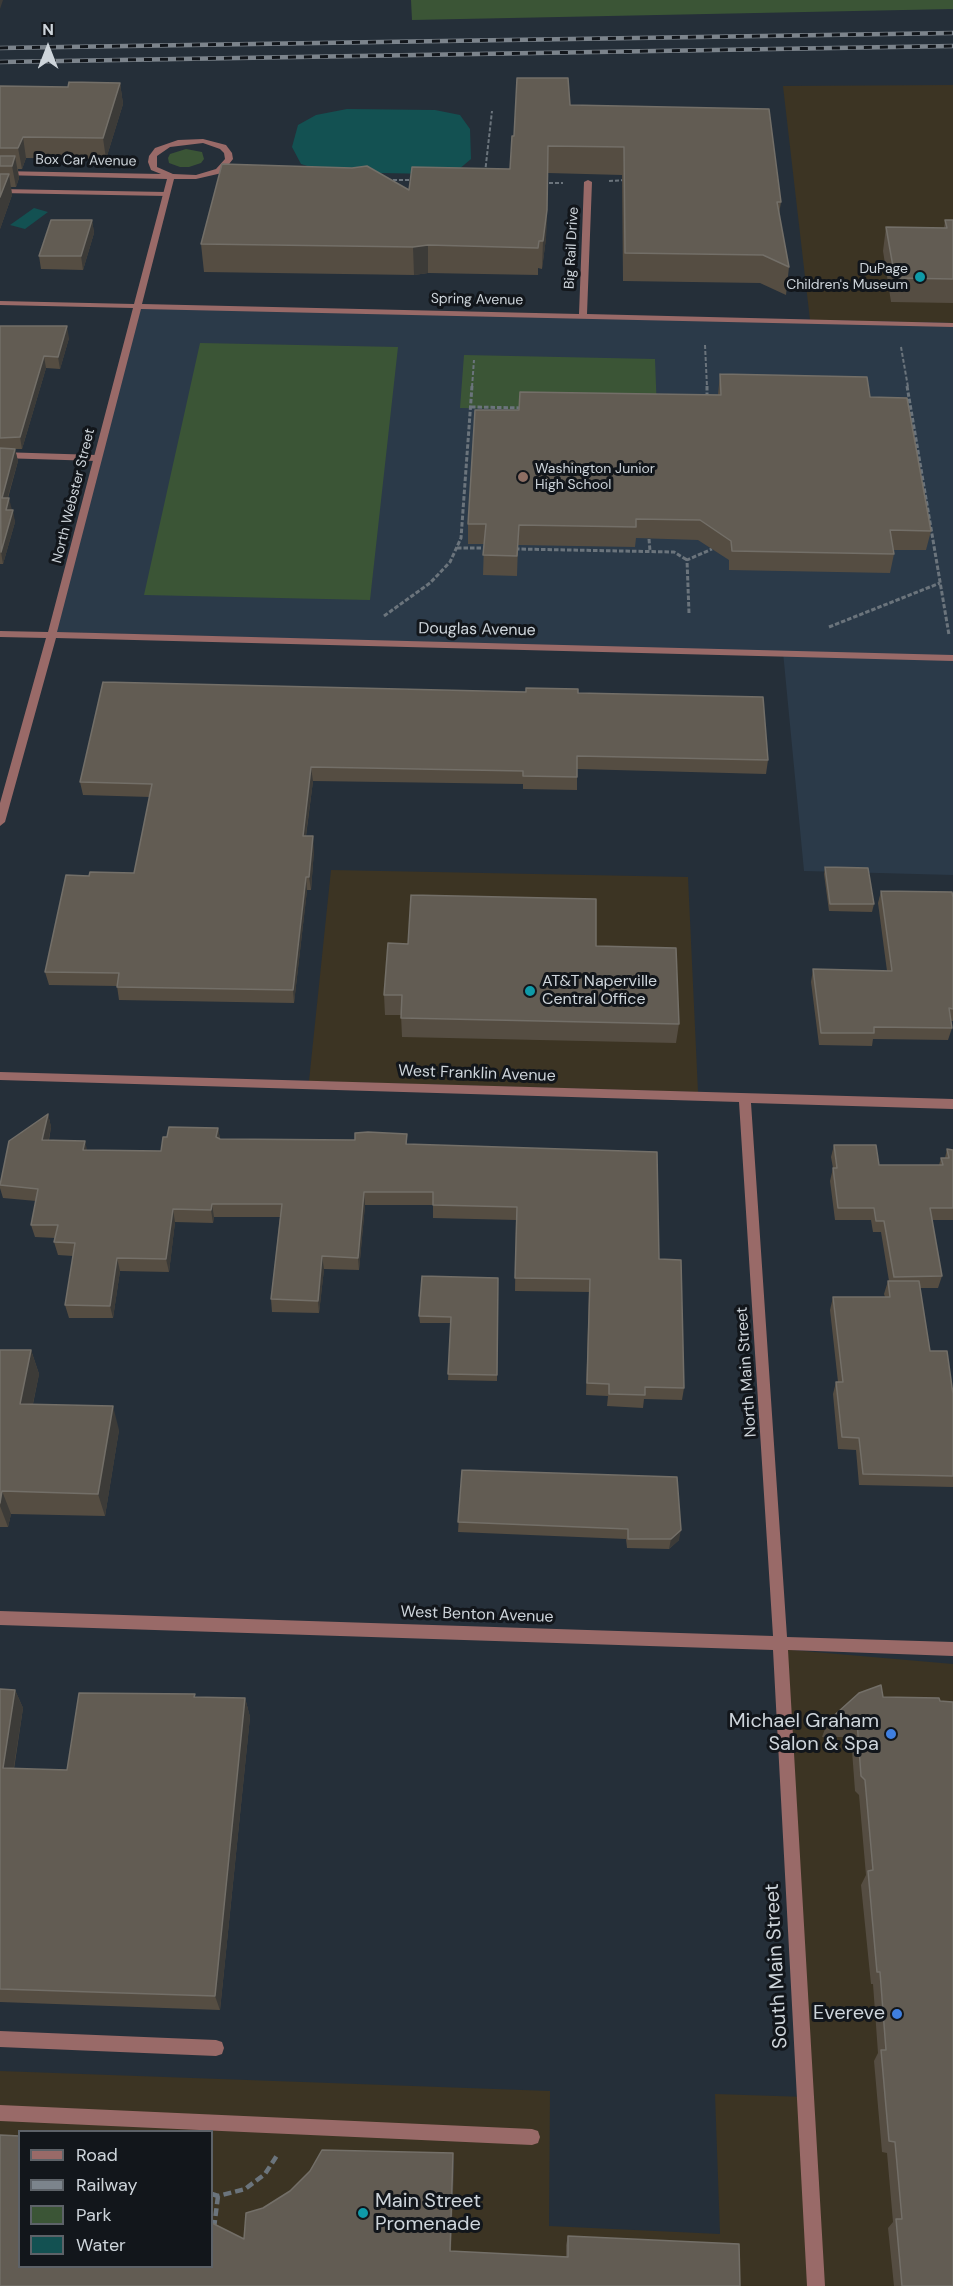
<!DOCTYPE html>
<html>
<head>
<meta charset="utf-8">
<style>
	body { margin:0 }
	#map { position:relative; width:953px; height:2286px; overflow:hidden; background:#252f39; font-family:"DM Sans",sans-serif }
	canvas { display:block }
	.legend { position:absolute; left:18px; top:2130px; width:195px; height:138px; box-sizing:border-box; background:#12161b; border:2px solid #5d6268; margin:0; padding:8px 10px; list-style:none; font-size:18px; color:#ced5db }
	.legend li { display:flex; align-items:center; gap:12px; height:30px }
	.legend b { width:30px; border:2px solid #5d6268 }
	.north { position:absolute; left:18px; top:18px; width:60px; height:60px; -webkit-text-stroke:4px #12161b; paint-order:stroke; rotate:0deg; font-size:16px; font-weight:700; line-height:24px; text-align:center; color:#ced5db }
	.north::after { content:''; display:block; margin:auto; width:21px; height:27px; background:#ced5db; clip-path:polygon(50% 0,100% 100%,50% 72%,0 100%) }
</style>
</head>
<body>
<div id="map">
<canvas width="953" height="2286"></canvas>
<ul class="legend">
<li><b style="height:8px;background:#996a68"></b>Road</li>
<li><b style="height:8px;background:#7c848c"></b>Railway</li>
<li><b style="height:16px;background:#3b5536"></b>Park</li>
<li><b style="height:16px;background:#135152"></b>Water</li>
</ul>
<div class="north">N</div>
</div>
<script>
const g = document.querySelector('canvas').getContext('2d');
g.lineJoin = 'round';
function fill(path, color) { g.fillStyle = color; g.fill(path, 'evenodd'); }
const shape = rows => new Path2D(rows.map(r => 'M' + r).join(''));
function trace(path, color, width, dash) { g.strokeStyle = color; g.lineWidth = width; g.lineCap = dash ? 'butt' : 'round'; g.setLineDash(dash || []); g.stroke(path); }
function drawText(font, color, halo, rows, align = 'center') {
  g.font = font + ' "DM Sans",sans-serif'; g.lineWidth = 6; g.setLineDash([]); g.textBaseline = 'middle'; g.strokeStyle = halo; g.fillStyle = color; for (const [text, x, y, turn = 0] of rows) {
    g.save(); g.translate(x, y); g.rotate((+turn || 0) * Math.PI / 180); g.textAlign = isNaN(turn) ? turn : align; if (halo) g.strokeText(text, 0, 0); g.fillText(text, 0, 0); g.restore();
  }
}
fill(shape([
	[953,85,953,323,810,320,783,86],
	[331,870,688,877,698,1092,309,1081],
	[780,1649,953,1664,953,2286,0,2286,0,2071,550,2091,549,2226,720,2234,715,2094,806,2097],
	[20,2132,212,2132,212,2266,20,2266]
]), '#3c3423');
fill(shape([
	[139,305,953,323,953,875,804,871,783,652,51,632]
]), '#2b3a49');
fill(shape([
	[411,0,953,0,953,9,412,20],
	[186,149,202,152,204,159,201,163,189,167,180,167,169,163,168,158,170,154],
	[200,343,398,347,370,600,144,595],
	[464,355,655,359,657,412,460,408]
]), '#3b5536');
fill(shape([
	[347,109,435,110,460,115,470,129,471,159,458,170,435,174,327,172,301,164,292,147,298,125,316,115],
	[34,208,48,212,25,229,10,225]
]), '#135152');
trace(shape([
	[485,173,492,111],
	[387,180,413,180],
	[609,181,626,180],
	[543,183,563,183],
	[705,345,707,387],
	[901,347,908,387],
	[472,387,474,360]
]), '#6b747c', 2, [4, 2]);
trace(shape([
	[707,386,707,399],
	[907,386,949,635],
	[471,407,524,408],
	[649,539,650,551],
	[457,548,486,548],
	[515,549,674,552,687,560],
	[689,613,687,560,712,549],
	[384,616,430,583,450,562,461,538,472,386],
	[829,627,940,583]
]), '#6b747c', 3, [4.5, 2]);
trace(shape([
	[212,2194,218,2196,245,2189,265,2174,278,2154],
	[214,2228,218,2196]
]), '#6b747c', 4.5, [8, 4]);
fill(shape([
	[0,189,166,192,170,194,166,196,0,193,0,189],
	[0,452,97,455,101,458,97,461,0,458,0,452],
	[0,2031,216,2040,222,2042,224,2048,222,2054,216,2056,0,2047,0,2031],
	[0,2105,532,2129,538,2131,540,2137,538,2143,532,2145,0,2121,0,2105]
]), '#996a68');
fill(shape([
	[203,139,226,145,232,153,233,159,222,173,196,179,174,179,142,304,579,314,584,182,588,180,592,182,587,314,953,323,953,327,141,309,57,632,953,655,953,661,56,638,5,822,0,826,0,803,46,638,0,637,0,631,48,632,133,308,0,305,0,301,134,304,167,179,0,175,0,171,161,174,151,170,148,162,149,156,155,148,178,140,203,139],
	[203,143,220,149,224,153,225,159,216,169,196,175,173,174,157,167,157,156,170,147,203,143],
	[0,1072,953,1099,953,1109,751,1103,787,1637,953,1642,953,1656,788,1650,825,2286,807,2286,773,1650,0,1625,0,1611,773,1636,739,1102,0,1080,0,1072]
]), '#996a68');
const rail = shape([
	[0,48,953,33],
	[0,62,953,46]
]);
trace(rail, '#7c848c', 4.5);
trace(rail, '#12161b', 3, [8]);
fill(shape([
	[120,83,123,104,106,159,26,158,22,169,18,169,19,178,16,187,11,187,12,195,0,229,0,86,68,87],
	[570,105,781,202,779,214,789,267,786,295,760,283,623,281,622,175,548,173,546,238,542,269,538,268,538,275,428,273,414,275,204,272,201,244,409,190,510,169,514,136],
	[92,220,94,233,83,270,41,269,39,256],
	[945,220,953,220,953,303,891,302,883,251,886,227,944,228],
	[0,326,69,338,60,369,46,368,22,449,15,449,18,461,8,498,15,522,3,564,0,564],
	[720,374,870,397,931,531,926,550,893,550,894,554,890,573,729,570,729,560,698,540,636,538,635,547,518,545,517,576,483,575,484,544,468,544,468,524,519,410,718,395],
	[526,692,578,693,768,760,766,774,577,769,577,790,523,789,523,784,313,781,306,836,314,850,311,890,307,890,294,1003,119,1000,117,986,49,985,45,972,89,876,134,873,150,797,83,795,80,782],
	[825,867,874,904,872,912,829,911,824,874],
	[881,891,953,898,953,1021,951,1021,952,1028,948,1040,873,1039,872,1046,819,1045,811,982,813,969,887,971,878,903],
	[596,946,679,1024,676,1043,402,1037,401,1015,385,1015,384,995],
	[48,1114,51,1127,49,1140,87,1150,161,1151,167,1137,218,1128,220,1139,355,1140,407,1134,407,1144,659,1259,684,1388,682,1400,644,1399,643,1408,607,1406,608,1396,586,1395,589,1292,515,1291,516,1220,433,1218,433,1205,365,1205,359,1270,324,1269,319,1313,272,1312,271,1299,280,1217,214,1217,213,1223,175,1222,169,1272,120,1271,113,1318,69,1318,65,1305,73,1256,58,1255,54,1242,55,1238,35,1237,31,1225,36,1201,3,1198,0,1188,0,1182],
	[834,1145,879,1165,939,1165,941,1158,945,1158,947,1149,953,1150,953,1220,932,1220,942,1276,938,1288,920,1288,930,1351,953,1394,953,1487,859,1485,856,1450,838,1449,833,1394,836,1382,838,1382,830,1310,833,1297,885,1297,884,1294,888,1281,889,1281,881,1232,873,1232,871,1220,835,1220,830,1181,833,1168,831,1157],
	[498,1278,497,1381,448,1380,451,1323,420,1323,419,1316],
	[0,1350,31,1350,39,1374,33,1404,119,1430,105,1516,11,1514,8,1527,0,1527],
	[462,1470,679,1540,669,1549,627,1548,626,1539,458,1532],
	[0,1689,15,1690,23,1708,14,1769,67,1770,196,1697,245,1698,250,1717,220,2010,0,2002],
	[859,1693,953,2286,894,2286,888,2228,893,2222,887,2153,882,2152,874,2061,878,2053,873,1984,871,1984,861,1885,866,1875,859,1795,855,1791,851,1737,822,1737,828,1721],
	[454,2163,451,2251,566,2257,566,2245,568,2236,740,2286,244,2239]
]), '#554d42');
fill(shape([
	[0,0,3,0,0,9],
	[120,83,123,104,106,159,103,138],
	[23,137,26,158,22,169,18,148],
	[15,156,19,178,16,187,12,166],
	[9,174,12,195,0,229,0,197],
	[547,210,546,238,542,269,543,241],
	[92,220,94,233,83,270,81,256],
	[428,245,428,273,414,275,413,247],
	[67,326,69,338,60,369,58,357],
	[44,356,46,368,22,449,20,437],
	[15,449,18,461,4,510,2,498],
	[9,498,12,510,6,510],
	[13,510,15,522,3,564,1,552],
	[311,767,313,781,304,849,303,836],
	[313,836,314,850,311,890,309,877],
	[306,877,307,890,294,1003,293,990],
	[48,1114,51,1127,46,1153,42,1140],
	[218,1128,220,1141,216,1137],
	[85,1141,88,1154,83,1150],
	[364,1192,365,1205,359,1270,358,1258],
	[212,1204,214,1217,213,1223,211,1210],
	[173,1209,175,1222,169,1272,166,1259],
	[322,1256,324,1269,319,1313,318,1301],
	[117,1258,120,1271,113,1318,110,1306],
	[31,1350,39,1374,28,1427,20,1404],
	[113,1406,119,1430,105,1516,98,1494],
	[2,1491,11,1514,8,1527,0,1506],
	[681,1530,679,1540,669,1549,671,1539],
	[15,1690,23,1708,11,1785,3,1768],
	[245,1698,250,1717,220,2010,215,1996],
	[453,2153,454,2163,450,2259,450,2251]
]), '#3c3b38');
const building = shape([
	[517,78,568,78,570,105,769,109,781,202,777,202,789,267,763,255,625,253,624,147,548,146,547,210,543,241,539,241,538,248,428,245,413,247,201,244,222,164,352,168,367,166,409,190,412,167,510,169,512,136,514,136,517,78],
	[69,82,120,83,103,138,23,137,18,148,0,148,0,86,68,87,69,82],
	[0,156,15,156,12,166,0,166,0,156],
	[0,174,9,174,0,197,0,174],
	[51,220,92,220,81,256,39,256,51,220],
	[945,220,953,220,953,279,895,278,886,227,947,228,945,220],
	[0,326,67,326,58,357,44,356,20,437,0,438,0,326],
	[720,374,867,377,870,397,907,398,931,531,890,530,894,554,732,551,731,541,700,520,636,519,636,527,519,525,517,556,483,555,486,524,468,524,475,410,519,410,520,392,721,395,720,374],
	[0,448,15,449,2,498,9,498,6,510,13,510,1,552,0,448],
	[103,682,526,692,526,688,578,689,578,693,763,697,768,760,577,756,577,777,523,776,523,771,311,767,303,836,313,836,309,877,306,877,293,990,117,987,119,973,45,972,66,875,89,876,90,872,134,873,152,784,80,782,103,682],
	[825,867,868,868,874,904,830,904,825,867],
	[881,891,952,892,953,898,953,1009,949,1008,952,1028,874,1027,874,1033,821,1033,813,969,892,971,881,891],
	[411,895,596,899,596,946,676,948,679,1024,401,1018,402,995,384,995,388,943,408,944,411,895],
	[48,1114,42,1140,85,1141,83,1150,161,1151,163,1137,167,1137,169,1127,218,1128,216,1137,220,1139,355,1140,355,1133,368,1132,407,1134,406,1144,657,1152,659,1259,681,1260,684,1388,645,1387,645,1395,609,1394,609,1384,587,1383,590,1279,515,1278,517,1207,433,1205,433,1192,364,1192,358,1258,322,1256,318,1301,271,1299,282,1204,212,1204,211,1210,173,1209,166,1259,117,1258,110,1306,65,1305,75,1243,54,1242,58,1225,31,1225,38,1189,0,1185,9,1141,48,1114],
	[834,1145,876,1145,879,1165,943,1165,941,1158,949,1158,947,1149,953,1150,953,1208,930,1208,942,1276,894,1277,884,1221,876,1221,874,1208,838,1208,833,1168,837,1168,834,1145],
	[422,1276,498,1278,497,1375,448,1374,451,1317,419,1316,422,1276],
	[888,1281,919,1281,930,1351,947,1351,953,1394,953,1476,863,1474,859,1438,842,1437,836,1382,843,1382,833,1297,890,1297,888,1281],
	[0,1350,31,1350,20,1404,113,1406,98,1494,2,1491,0,1503,0,1350],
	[462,1470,677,1477,681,1530,671,1539,628,1539,628,1529,458,1522,462,1470],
	[881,1685,883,1697,939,1698,940,1701,953,1702,953,2286,902,2286,896,2219,902,2219,895,2142,889,2141,881,2050,886,2050,880,1972,877,1972,868,1871,873,1870,865,1780,861,1776,857,1721,828,1721,859,1693,881,1685],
	[0,1689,15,1690,3,1768,67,1770,79,1693,195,1694,194,1697,245,1698,215,1996,0,1989,0,1689],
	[0,2135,20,2136,20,2266,212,2266,212,2223,244,2239,246,2213,263,2208,290,2191,310,2171,322,2150,453,2153,450,2251,568,2257,568,2236,739,2244,740,2286,0,2286,0,2135]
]);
fill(building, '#625c53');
trace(building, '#736f68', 1.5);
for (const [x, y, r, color] of [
	[920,277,6,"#0f9aa8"],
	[523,477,6,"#8d6e63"],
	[530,991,6,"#0f9aa8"],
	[891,1734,6,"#3f7fe0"],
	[897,2014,6,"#3f7fe0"],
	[363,2213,6,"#0f9aa8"]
]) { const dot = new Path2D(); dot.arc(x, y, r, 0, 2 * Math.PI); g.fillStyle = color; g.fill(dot); trace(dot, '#12161b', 2); }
drawText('14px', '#ced5db', '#12161b', [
	["Box Car Avenue",86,161,1],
	["Big Rail Drive",572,248,-87],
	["Spring Avenue",477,300,1],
	["North Webster Street",74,496,-76]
]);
drawText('14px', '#ced5db', '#12161b', [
	["DuPage",908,269],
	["Children's Museum",908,285],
	["Washington Junior",535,469,"left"],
	["High School",535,485,"left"]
], 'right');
drawText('16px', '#ced5db', '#12161b', [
	["Douglas Avenue",477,630,1],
	["West Franklin Avenue",477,1074,2],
	["North Main Street",747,1372,-94],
	["West Benton Avenue",477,1615,2]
]);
drawText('16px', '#ced5db', '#12161b', [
	["AT&T Naperville",542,982],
	["Central Office",542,1000]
], 'left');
drawText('20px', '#ced5db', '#12161b', [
	["Michael Graham",879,1722],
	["Salon & Spa",879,1745],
	["Evereve",885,2014],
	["Main Street",375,2202,"left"],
	["Promenade",375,2225,"left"]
], 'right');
drawText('20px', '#ced5db', '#12161b', [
	["South Main Street",777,1966,-93]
]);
</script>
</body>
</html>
